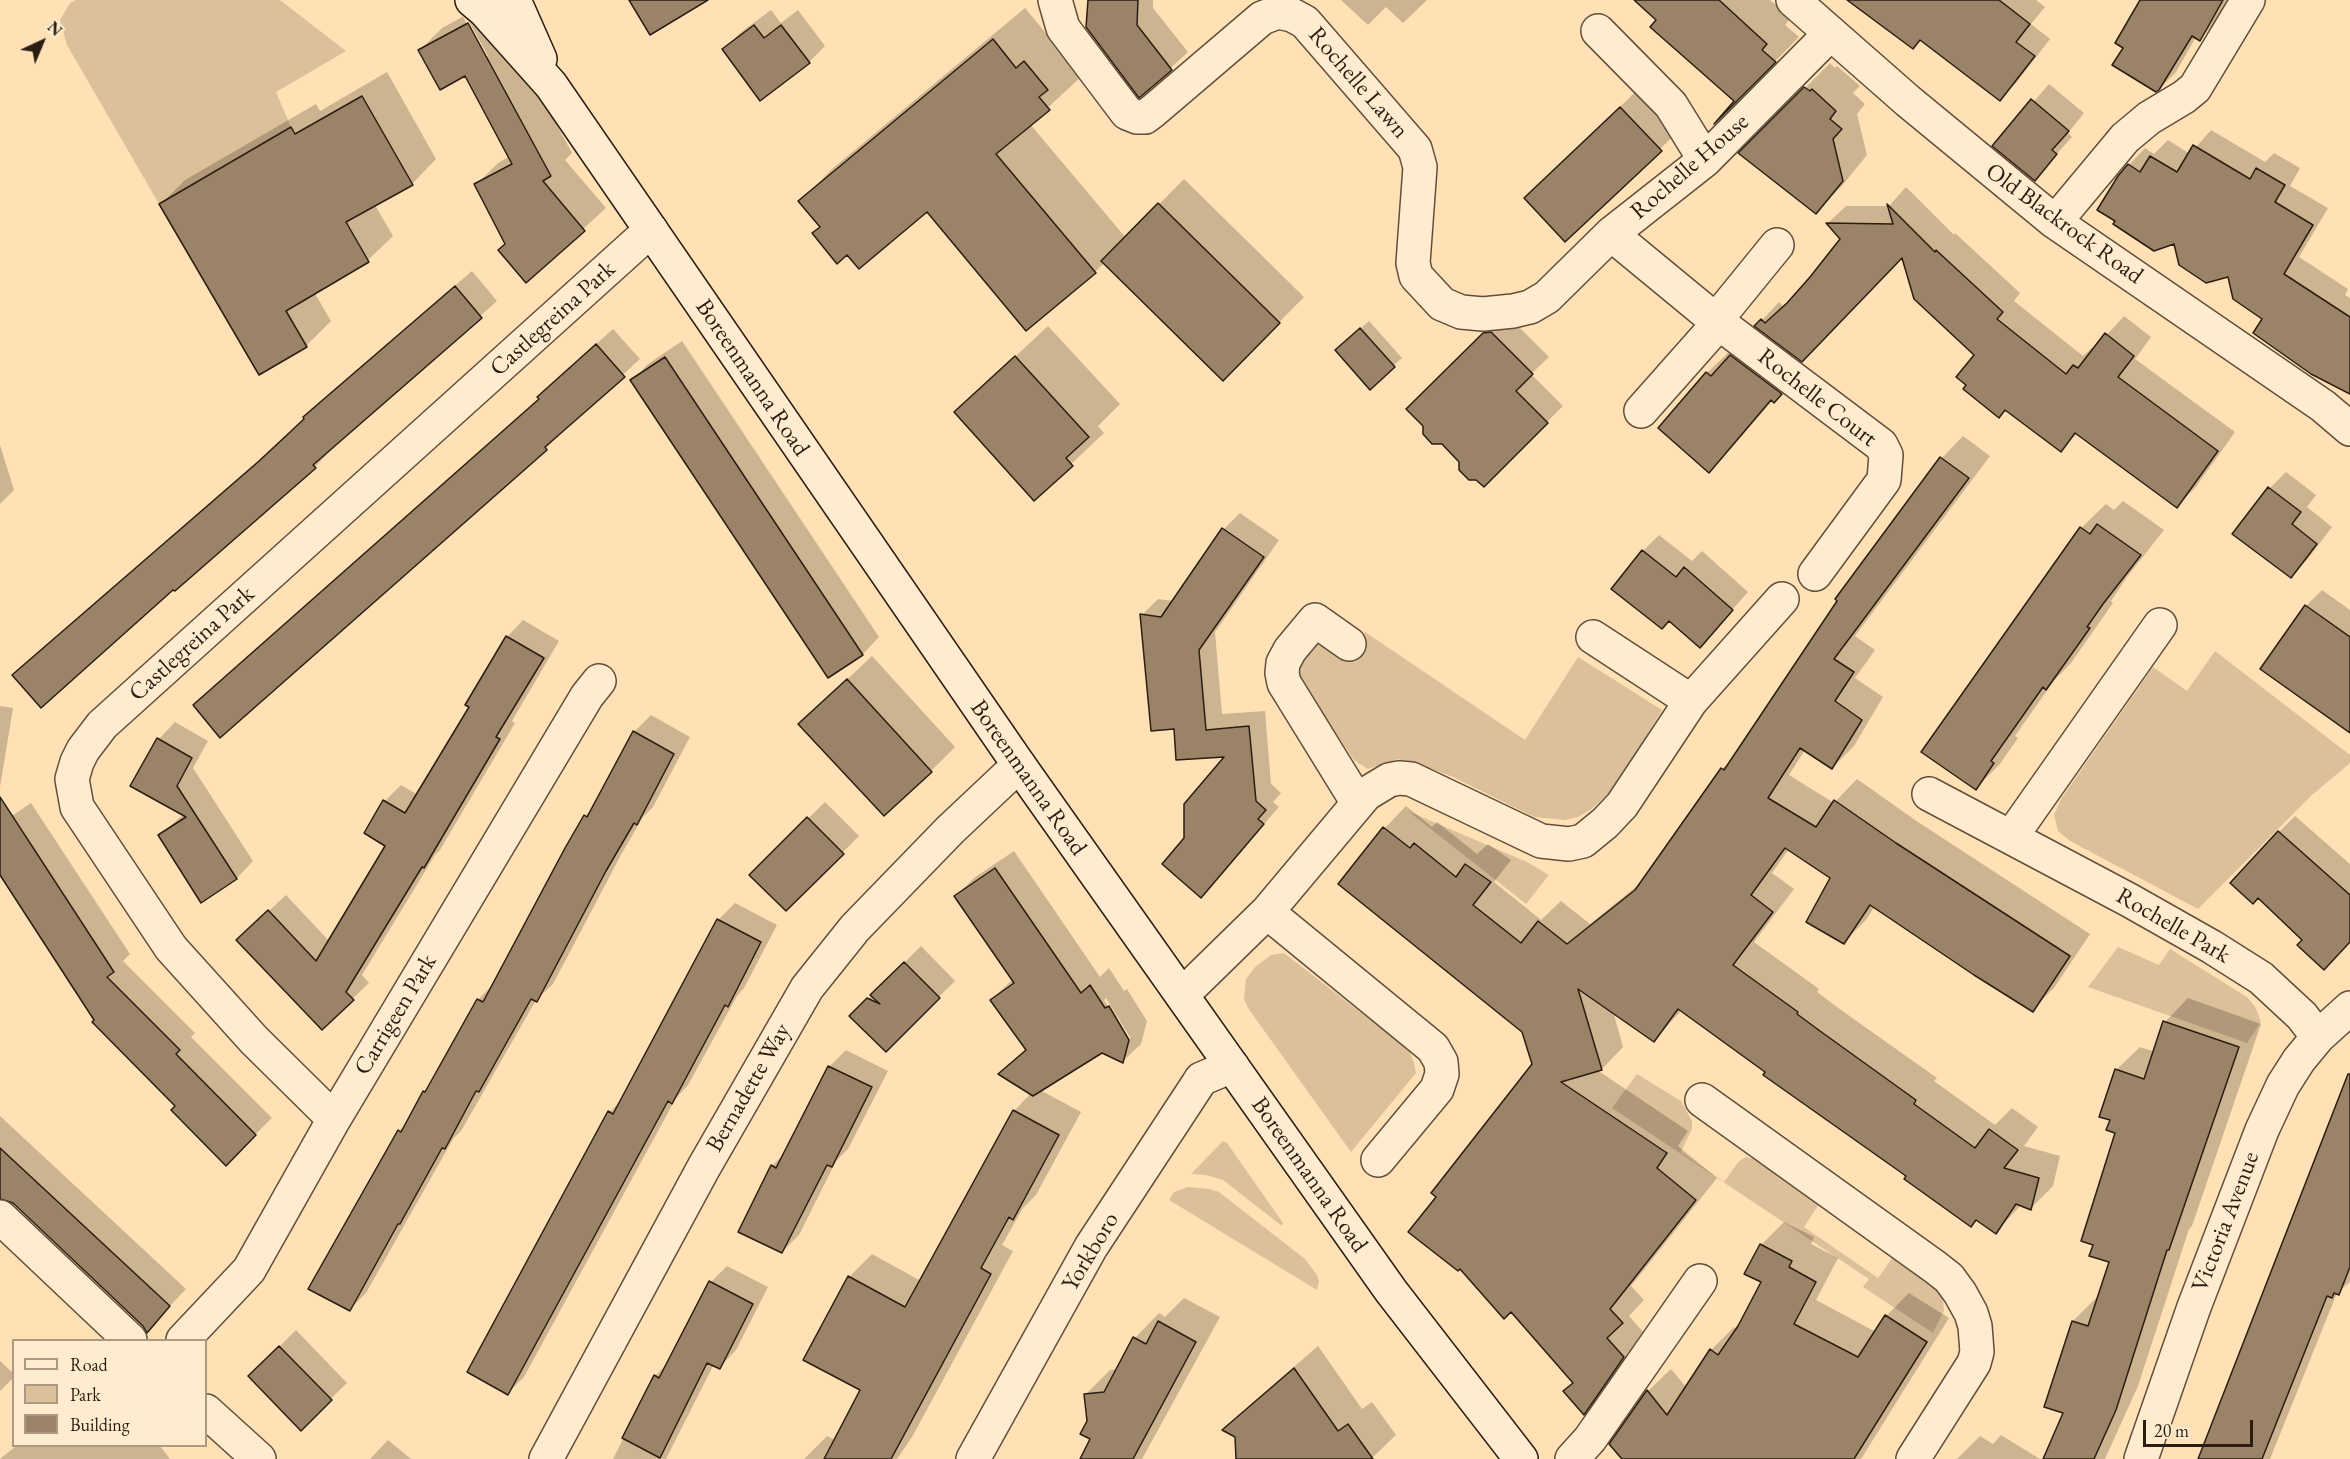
<!DOCTYPE html>
<html>
<head>
<meta charset="utf-8">
<style>
	body { margin:0 }
	#map { position:relative; width:2350px; height:1459px; overflow:hidden; background:#ffe1b5; font-family:"EB Garamond",serif }
	canvas { display:block }
	.legend { position:absolute; left:12px; top:1339px; width:195px; height:108px; box-sizing:border-box; background:#ffeccf; border:2px solid #ab9984; margin:0; padding:8px 10px; list-style:none; font-size:18px; color:#2c1d13 }
	.legend li { display:flex; align-items:center; gap:12px; height:30px }
	.legend b { width:30px; border:2px solid #ab9984 }
	.north { position:absolute; left:12px; top:12px; width:60px; height:60px; -webkit-text-stroke:4px #ffeccf; paint-order:stroke; rotate:44deg; font-size:16px; font-weight:700; line-height:24px; text-align:center; color:#2c1d13 }
	.north::after { content:''; display:block; margin:auto; width:21px; height:27px; background:#2c1d13; clip-path:polygon(50% 0,100% 100%,50% 72%,0 100%) }
	.scale { position:absolute; left:2143px; top:1420px; width:110px; height:27px; box-sizing:border-box; border:3px solid #2c1d13; border-top:0; padding-left:8px; font-size:18px; line-height:21px; white-space:nowrap; color:#2c1d13; -webkit-text-stroke:4px #ffeccf; paint-order:stroke }
</style>
</head>
<body>
<div id="map">
<canvas width="2350" height="1459"></canvas>
<ul class="legend">
<li><b style="height:8px;background:#ffeccf"></b>Road</li>
<li><b style="height:16px;background:#dbc099"></b>Park</li>
<li><b style="height:16px;background:#9a8367"></b>Building</li>
</ul>
<div class="north">N</div>
<div class="scale">20 m</div>
</div>
<script>
const g = document.querySelector('canvas').getContext('2d');
g.lineJoin = 'round';
function fill(path, color) { g.fillStyle = color; g.fill(path, 'evenodd'); }
const shape = rows => new Path2D(rows.map(r => 'M' + r).join(''));
function trace(path, color, width, dash) { g.strokeStyle = color; g.lineWidth = width; g.lineCap = dash ? 'butt' : 'round'; g.setLineDash(dash || []); g.stroke(path); }
function drawText(font, color, halo, rows, align = 'center') {
  g.font = font + ' "EB Garamond",serif'; g.lineWidth = 4.5; g.setLineDash([]); g.textBaseline = 'middle'; g.strokeStyle = halo; g.fillStyle = color; for (const [text, x, y, turn = 0] of rows) {
    g.save(); g.translate(x, y); g.rotate((+turn || 0) * Math.PI / 180); g.textAlign = isNaN(turn) ? turn : align; if (halo) g.strokeText(text, 0, 0); g.fillText(text, 0, 0); g.restore();
  }
}
fill(shape([
	[76,0,280,0,346,51,276,92,291,127,159,204,67,45,60,20,70,3],
	[1365,632,1525,740,1578,657,1662,710,1620,779,1607,795,1590,810,1578,817,1565,820,1534,817,1453,777,1426,767,1398,759,1368,769,1354,760,1306,688,1300,675,1299,664,1315,644,1321,643,1349,655],
	[2215,651,2350,755,2350,763,2312,795,2198,909,2070,841,2058,831,2054,815,2061,799,2153,667,2187,691],
	[1408,811,1527,862,1549,875,1526,904],
	[2118,947,2159,965,2170,949,2247,997,2256,1008,2261,1022,2247,1043,2088,987],
	[1284,953,1396,1040,1410,1053,1414,1063,1416,1073,1351,1152,1248,1008,1244,999,1246,979,1255,967,1271,955],
	[1637,1074,1681,1101,1692,1121,1692,1129,1681,1152,1724,1182,1739,1161,1746,1157,1754,1159,1819,1204,1804,1227,1878,1278,1893,1257,1932,1283,1943,1300,1944,1311,1933,1333,1863,1287,1869,1279,1612,1108],
	[1223,1141,1227,1143,1283,1223,1282,1226,1223,1180,1206,1175,1191,1174],
	[1188,1187,1210,1189,1219,1192,1305,1259,1317,1275,1319,1281,1317,1290,1169,1200,1174,1192]
]), '#dbc099');
fill(shape([
	[1089,0,1153,0,1153,8,1188,52,1140,96],
	[1341,0,1427,0,1403,23,1386,7,1368,25],
	[1649,0,1770,0,1791,18,1785,25,1799,37,1736,101,1658,20],
	[1864,0,2036,0,2045,7,2031,24,2050,39,2016,83,2000,99,1922,39,1913,47],
	[2161,0,2229,0,2216,22,2200,39,2196,37,2176,72,2159,89],
	[490,2,572,153,565,160,606,208,526,281,476,185,498,163,510,156,466,74,420,50,442,28],
	[466,16,488,56,484,56,463,17],
	[1025,8,1049,37,1057,30,1081,77,1030,124,1126,238,1184,179,1304,297,1223,379,1104,263,1095,272,927,210,821,226,801,201,832,169],
	[771,10,781,23,798,10,825,46,809,62,724,49,740,33],
	[1830,63,1835,68,1837,66,1860,86,1853,93,1865,104,1857,114,1867,155,1841,187,1816,212,1741,153],
	[387,72,436,159,412,184,375,205,393,236,368,260,314,292,331,321,306,346,259,373,161,204,185,180,316,104,320,111],
	[1645,83,1685,125,1566,239,1550,173],
	[2049,84,2084,113,2068,133,2072,137,2034,179,1995,146],
	[2211,130,2265,162,2274,153,2300,168,2290,186,2328,208,2299,257,2348,289,2345,295,2350,298,2350,392,2264,319,2230,276,2175,242,2129,165,2145,148,2154,154,2168,140,2190,154],
	[1906,187,1954,235,1955,233,2020,293,2014,301,2083,356,2092,348,2094,349,2124,316,2151,337,2135,359,2235,432,2195,488,2177,506,2078,433,2061,450,2006,408,1968,385,1976,354,1903,255,1802,360,1762,320,1779,302,1783,306,1798,293,1842,238,1828,223,1846,206,1889,206],
	[472,271,497,301,330,449,331,450,315,467,175,589,31,659,276,445,306,418,321,401],
	[1508,316,1549,357,1531,374,1563,406,1484,485,1409,409,1501,317],
	[1369,321,1402,358,1370,387,1345,343],
	[1048,326,1120,404,1098,426,1104,433,1034,499,956,412],
	[613,329,640,359,561,431,563,432,546,448,221,736,195,705,540,398,539,397,555,381],
	[682,341,879,637,863,654,829,676,632,381,648,364],
	[1732,349,1799,376,1773,400,1733,446,1709,471,1707,373],
	[1963,436,1990,456,1855,636,1875,650,1855,678,1883,697,1854,746,1832,768,1805,750,1789,775,1834,803,1857,779,1918,822,2090,934,2054,988,2032,1010,1875,906,1866,920,1844,942,1832,877,1789,849,1772,873,1794,889,1754,942,1819,989,1817,992,1841,1010,1937,1078,1934,1081,1995,1125,2012,1108,2038,1127,2024,1146,2060,1156,2053,1186,2031,1208,2022,1204,1996,1232,1977,1219,1971,1225,1682,1010,1654,1040,1613,1011,1623,1047,1602,1069,1597,1070,1688,1131,1678,1146,1717,1178,1631,1286,1644,1300,1629,1316,1645,1334,1606,1391,1584,1413,1574,1382,1438,1197,1533,1064,1524,1031,1340,883,1385,828,1406,806,1432,827,1437,822,1477,854,1488,844,1511,860,1494,882,1541,920,1561,901,1590,924,1643,881,1722,769,1737,755,1840,601,1837,599,1942,458],
	[0,445,14,490,0,504],
	[2286,472,2316,495,2307,507,2332,527,2307,560,2291,576,2235,533,2270,488],
	[2123,501,2164,530,2127,577,2111,601,2113,603,2071,663,2053,682,2015,736,2018,738,2000,764,1976,788,2081,528,2106,504,2114,510],
	[1240,513,1279,540,1215,632,1222,714,1265,711,1271,784,1281,793,1273,802,1279,807,1201,896,1186,838,1227,755,1175,727,1142,615,1158,599,1174,601,1224,529],
	[1659,535,1692,561,1702,551,1748,592,1700,646,1643,551],
	[2322,590,2350,610,2350,732,2306,606],
	[523,620,559,641,512,721,515,723,440,850,435,855,362,975,369,983,322,1028,255,924,286,895,329,941,387,845,385,801,401,785,418,795,471,707,507,637],
	[872,656,955,747,931,771,800,724],
	[0,706,13,708,0,787],
	[651,715,690,737,653,807,643,817,622,853,553,984,536,1000,461,1131,453,1139,366,1293,350,1309,399,1131,407,1123,424,1092,431,1084,478,1000,494,983,585,816,594,807,634,732],
	[175,722,208,741,193,768,253,861,237,878,202,901,160,835,184,814,132,785,159,739],
	[825,802,859,836,786,909,751,875],
	[31,803,130,954,123,961,195,1033,191,1037,272,1118,226,1163,177,1106,96,1020,0,872,0,824],
	[2295,816,2350,864,2350,941,2279,832],
	[1014,851,1100,977,1109,968,1124,991,1127,989,1147,1021,1141,1044,1123,1061,1102,1051,1040,1090,1081,1112,1036,1195,1023,1208,1002,1245,1013,1251,912,1437,897,1459,804,1459,827,1436,835,1440,862,1389,849,1277,872,1254,921,1281,1014,1111,1031,1093,1000,1074,1026,1049,991,1000,1013,979,956,896,974,878],
	[1106,998,1131,1039,1127,1039,1104,1000],
	[735,903,777,925,744,988,737,996,688,1085,676,1098,524,1377,508,1393,469,1372,610,1112,623,1098,718,920],
	[921,946,955,981,886,1049,851,1016],
	[2188,998,2261,1024,2192,1226,2189,1229,2138,1386,2105,1459,2045,1459,2065,1413,2073,1321,2096,1298,2098,1299,2111,1261,2116,1132,2111,1120,2116,1070,2140,1047,2155,1052,2165,1022],
	[846,1050,888,1071,848,1149,836,1161,799,1235,782,1252,772,1166,785,1153,829,1067],
	[2350,1089,2350,1282,2337,1293,2270,1459,2199,1459],
	[0,1116,186,1289,147,1330,14,1202,0,1197],
	[1784,1222,1814,1237,1811,1244,1838,1258,1816,1300,1876,1332,1886,1316,1909,1293,1949,1318,1861,1459,1621,1459,1616,1454,1648,1391,1671,1369,1687,1388,1711,1350,1734,1327,1737,1329,1763,1281,1761,1245],
	[727,1266,768,1287,736,1350,720,1367,714,1364,666,1459,613,1459,655,1376,670,1361,711,1282],
	[1184,1298,1220,1317,1142,1459,1082,1459,1092,1439,1085,1395,1110,1370,1118,1369,1135,1338,1159,1313,1165,1317],
	[296,1330,347,1383,301,1428,250,1376],
	[1318,1346,1362,1409,1372,1402,1396,1435,1371,1459,1237,1459,1237,1436,1225,1430,1248,1407],
	[0,1361,14,1374,14,1377,0,1391],
	[2001,1435,2040,1459,1957,1459,1980,1436,1993,1444],
	[388,1440,411,1459,370,1459],
	[16,1446,160,1446,170,1459,0,1459]
]), '#0003');
const building = shape([
	[629,0,708,0,650,35,629,0],
	[1088,0,1138,0,1137,25,1172,70,1139,98,1086,27,1088,0],
	[1634,0,1719,0,1767,44,1762,50,1776,62,1714,124,1734,101,1650,27,1656,20,1634,0],
	[1847,0,1999,0,2030,24,2016,42,2035,56,2000,101,1920,40,1913,49,1847,0],
	[2140,0,2223,0,2200,41,2192,36,2159,90,2156,92,2112,65,2123,48,2115,43,2140,0],
	[468,23,551,176,543,181,585,231,526,283,498,250,505,244,474,184,512,164,465,76,440,90,418,50,468,23],
	[754,25,764,38,781,25,810,63,760,101,722,49,754,25],
	[993,39,1016,68,1024,61,1048,90,1039,97,1050,110,996,154,1096,273,1026,331,927,212,859,269,847,255,837,264,812,233,820,227,798,201,993,39],
	[1804,87,1810,91,1812,89,1836,111,1830,119,1842,129,1833,139,1843,181,1816,214,1738,153,1804,87],
	[362,96,413,185,346,222,369,262,286,311,307,347,259,375,159,204,291,127,295,134,362,96],
	[2031,99,2069,131,2052,150,2057,154,2035,181,1992,146,2031,99],
	[1620,107,1662,151,1565,242,1524,198,1620,107],
	[2193,145,2250,179,2256,168,2285,185,2275,202,2313,225,2284,274,2350,317,2350,394,2311,374,2253,333,2262,319,2233,299,2228,277,2206,283,2179,265,2174,244,2154,251,2113,224,2115,221,2097,210,2118,176,2128,164,2140,172,2150,156,2177,172,2193,145],
	[1158,203,1280,323,1223,381,1101,261,1158,203],
	[1887,204,1935,252,1936,250,2003,312,1997,319,2066,374,2073,365,2078,368,2105,333,2134,356,2118,377,2218,451,2177,508,2075,433,2061,452,2005,410,1999,418,1963,389,1966,385,1956,377,1974,355,1914,299,1902,258,1802,362,1754,326,1761,319,1765,323,1787,303,1810,277,1840,239,1826,223,1893,224,1887,204],
	[455,286,482,318,313,465,316,468,175,591,173,590,41,708,12,675,258,462,304,419,303,417,455,286],
	[1360,328,1395,367,1370,390,1335,350,1360,328],
	[1491,332,1533,374,1516,391,1548,423,1484,487,1476,480,1469,480,1459,470,1459,462,1442,444,1432,444,1423,434,1423,426,1406,409,1483,333,1491,332],
	[596,344,625,377,545,447,547,450,220,738,193,705,539,399,537,397,596,344],
	[1730,355,1782,394,1774,403,1771,400,1709,473,1658,428,1706,372,1711,376,1730,355],
	[1015,356,1089,437,1066,458,1073,466,1034,501,954,412,1015,356],
	[665,357,863,655,828,678,630,380,665,357],
	[1940,457,1969,478,1834,659,1854,672,1835,701,1862,720,1832,769,1800,748,1768,798,1816,827,1834,800,1896,843,2070,956,2033,1012,1974,975,1870,905,1844,944,1806,922,1830,878,1785,848,1751,895,1773,912,1733,965,1798,1012,1797,1014,1820,1031,1916,1100,1914,1104,1975,1148,1989,1129,2018,1150,2004,1168,2039,1178,2031,1210,2016,1204,1996,1234,1976,1220,1971,1227,1904,1179,1906,1176,1763,1075,1765,1072,1678,1009,1654,1042,1578,989,1602,1070,1561,1082,1667,1153,1657,1168,1696,1200,1610,1309,1623,1323,1607,1338,1624,1357,1584,1415,1563,1391,1573,1383,1511,1312,1504,1319,1460,1269,1458,1271,1408,1232,1436,1197,1431,1193,1532,1064,1522,1032,1338,884,1383,827,1410,848,1414,843,1456,877,1465,864,1491,882,1473,905,1521,943,1538,921,1567,944,1635,890,1721,768,1724,770,1837,601,1835,599,1940,457],
	[2268,487,2301,512,2292,524,2317,544,2291,578,2232,534,2268,487],
	[2097,524,2141,555,2103,604,2087,627,2090,628,2046,690,2043,687,1991,761,1994,763,1976,790,1921,752,2080,527,2090,534,2097,524],
	[1222,528,1264,557,1199,650,1206,730,1249,726,1256,801,1266,810,1258,819,1264,824,1201,898,1162,864,1184,838,1184,804,1224,757,1176,760,1174,729,1151,731,1140,614,1161,617,1222,528],
	[1642,550,1676,577,1684,567,1733,610,1700,648,1669,621,1662,629,1611,589,1642,550],
	[2305,605,2350,637,2350,733,2260,669,2305,605],
	[506,636,544,658,496,737,500,739,424,868,422,867,346,992,354,1000,322,1030,236,940,268,910,316,961,385,846,364,833,383,800,405,813,469,707,465,705,506,636],
	[847,679,932,772,884,816,798,724,847,679],
	[633,731,674,754,637,825,634,823,606,871,537,1002,531,999,479,1092,476,1091,445,1149,442,1148,400,1224,398,1224,350,1311,308,1289,398,1130,401,1132,423,1091,425,1092,477,999,483,1002,565,848,584,815,587,817,633,731],
	[157,738,192,758,177,786,237,879,201,903,158,835,186,817,130,786,157,738],
	[0,797,114,972,107,977,180,1050,176,1054,256,1135,226,1166,171,1110,175,1106,92,1022,94,1020,0,875,0,797],
	[807,817,844,854,786,911,749,875,807,817],
	[2278,831,2350,895,2350,942,2324,970,2297,945,2302,940,2258,898,2253,904,2230,883,2278,831],
	[995,868,1081,993,1090,985,1105,1008,1109,1006,1129,1040,1123,1063,1102,1053,1033,1096,998,1074,1026,1050,990,1000,1014,983,954,896,995,868],
	[717,919,761,942,728,1007,725,1005,672,1104,668,1101,508,1395,467,1372,608,1111,613,1114,717,919],
	[904,962,940,998,886,1052,849,1016,867,998,880,1004,870,995,904,962],
	[2163,1021,2239,1047,2169,1250,2167,1250,2116,1410,2094,1459,2043,1459,2063,1413,2044,1407,2072,1321,2088,1326,2109,1262,2089,1256,2093,1245,2081,1241,2115,1133,2106,1130,2110,1120,2099,1117,2115,1069,2144,1079,2163,1021],
	[828,1066,872,1087,832,1167,827,1165,782,1253,738,1232,771,1165,776,1168,828,1066],
	[2348,1074,2350,1074,2350,1267,2339,1295,2334,1293,2332,1298,2327,1296,2262,1459,2198,1459,2348,1074],
	[1013,1110,1059,1135,1013,1220,1009,1217,981,1268,991,1274,891,1459,824,1459,860,1390,803,1360,848,1276,905,1307,1013,1110],
	[0,1148,170,1306,147,1333,143,1326,13,1203,0,1199,0,1148],
	[1760,1244,1792,1261,1789,1267,1816,1282,1794,1324,1858,1357,1885,1315,1927,1342,1854,1459,1622,1459,1609,1444,1647,1390,1667,1415,1710,1349,1718,1355,1738,1326,1761,1282,1744,1274,1760,1244],
	[709,1281,753,1304,720,1369,707,1363,660,1458,622,1438,654,1375,659,1378,709,1281],
	[1158,1321,1196,1342,1133,1459,1080,1459,1090,1439,1080,1434,1087,1421,1084,1394,1104,1392,1133,1337,1146,1344,1158,1321],
	[279,1346,332,1400,301,1431,248,1376,279,1346],
	[1294,1368,1338,1431,1348,1424,1373,1459,1236,1459,1235,1437,1222,1430,1294,1368]
]);
fill(building, '#9a8367');
trace(building, '#2c1d13', 1.5);
const minor = shape([
	[1055,0,1063,28,1127,113,1137,117,1145,117,1153,111,1262,18,1278,12,1292,15,1305,22,1415,149,1420,167,1413,263,1416,276,1442,304,1461,312,1483,314,1513,311,1530,307,1547,297,1611,234,1705,160,1830,34],
	[1793,0,1908,101,2055,222,2323,406,2350,429],
	[1598,31,1671,105,1705,160],
	[2055,222,2125,138,2149,118,2184,97,2195,88,2248,0],
	[1611,234,1719,323,1881,445,1886,455,1884,480,1815,574],
	[1716,320,1777,245],
	[1641,411,1719,323],
	[1593,637,1691,701],
	[1349,644,1315,620,1290,650,1283,663,1282,673,1284,683,1358,803],
	[1929,794,2129,900,2212,947,2261,978,2302,1016,2318,1037],
	[2011,837,2160,625],
	[1267,912,1433,1048,1441,1062,1442,1074,1437,1089,1378,1160],
	[1182,995,1267,912,1366,794,1389,780,1399,778,1411,779,1541,841,1569,844,1583,841,1605,823,1622,805,1691,701,1782,599],
	[1702,1100,1935,1267,1949,1278,1960,1293,1971,1313,1975,1326,1977,1352,1974,1363,1913,1459],
	[334,1119,254,1040,171,948,77,807,72,779,77,762,83,750,102,725,651,230],
	[0,1217,130,1340],
	[183,1340,249,1270,334,1119,587,696,599,681],
	[206,1411,259,1459],
	[546,1459,704,1167,807,988,855,928,950,830,1019,765],
	[973,1459,1091,1247,1198,1084,1201,1079,1232,1066],
	[1572,1459,1590,1439,1700,1281],
	[2141,1459,2194,1307,2262,1130,2283,1085,2299,1060,2318,1037,2350,1008]
]);
const secondary = shape([
	[472,0,485,11,551,85,1019,765,1391,1291,1521,1459],
	[514,0,540,59]
]);
trace(minor, '#614e3c', 36);
trace(secondary, '#2c1d13', 36);
trace(minor, '#ffeccf', 33);
trace(secondary, '#ffeccf', 33);
drawText('24px', '#2c1d13', '#ffeccf', [
	["Rochelle Lawn",1358,83,49],
	["Rochelle House",1690,167,-41],
	["Old Blackrock Road",2064,224,36],
	["Castlegreina Park",553,319,-42],
	["Boreenmanna Road",752,378,56],
	["Rochelle Court",1817,398,38],
	["Castlegreina Park",192,644,-42],
	["Boreenmanna Road",1028,778,55],
	["Rochelle Park",2173,926,30],
	["Carrigeen Park",396,1015,-59],
	["Bernadette Way",749,1088,-60],
	["Boreenmanna Road",1309,1175,55],
	["Victoria Avenue",2226,1222,-69],
	["Yorkboro",1091,1252,-59]
]);
</script>
</body>
</html>
